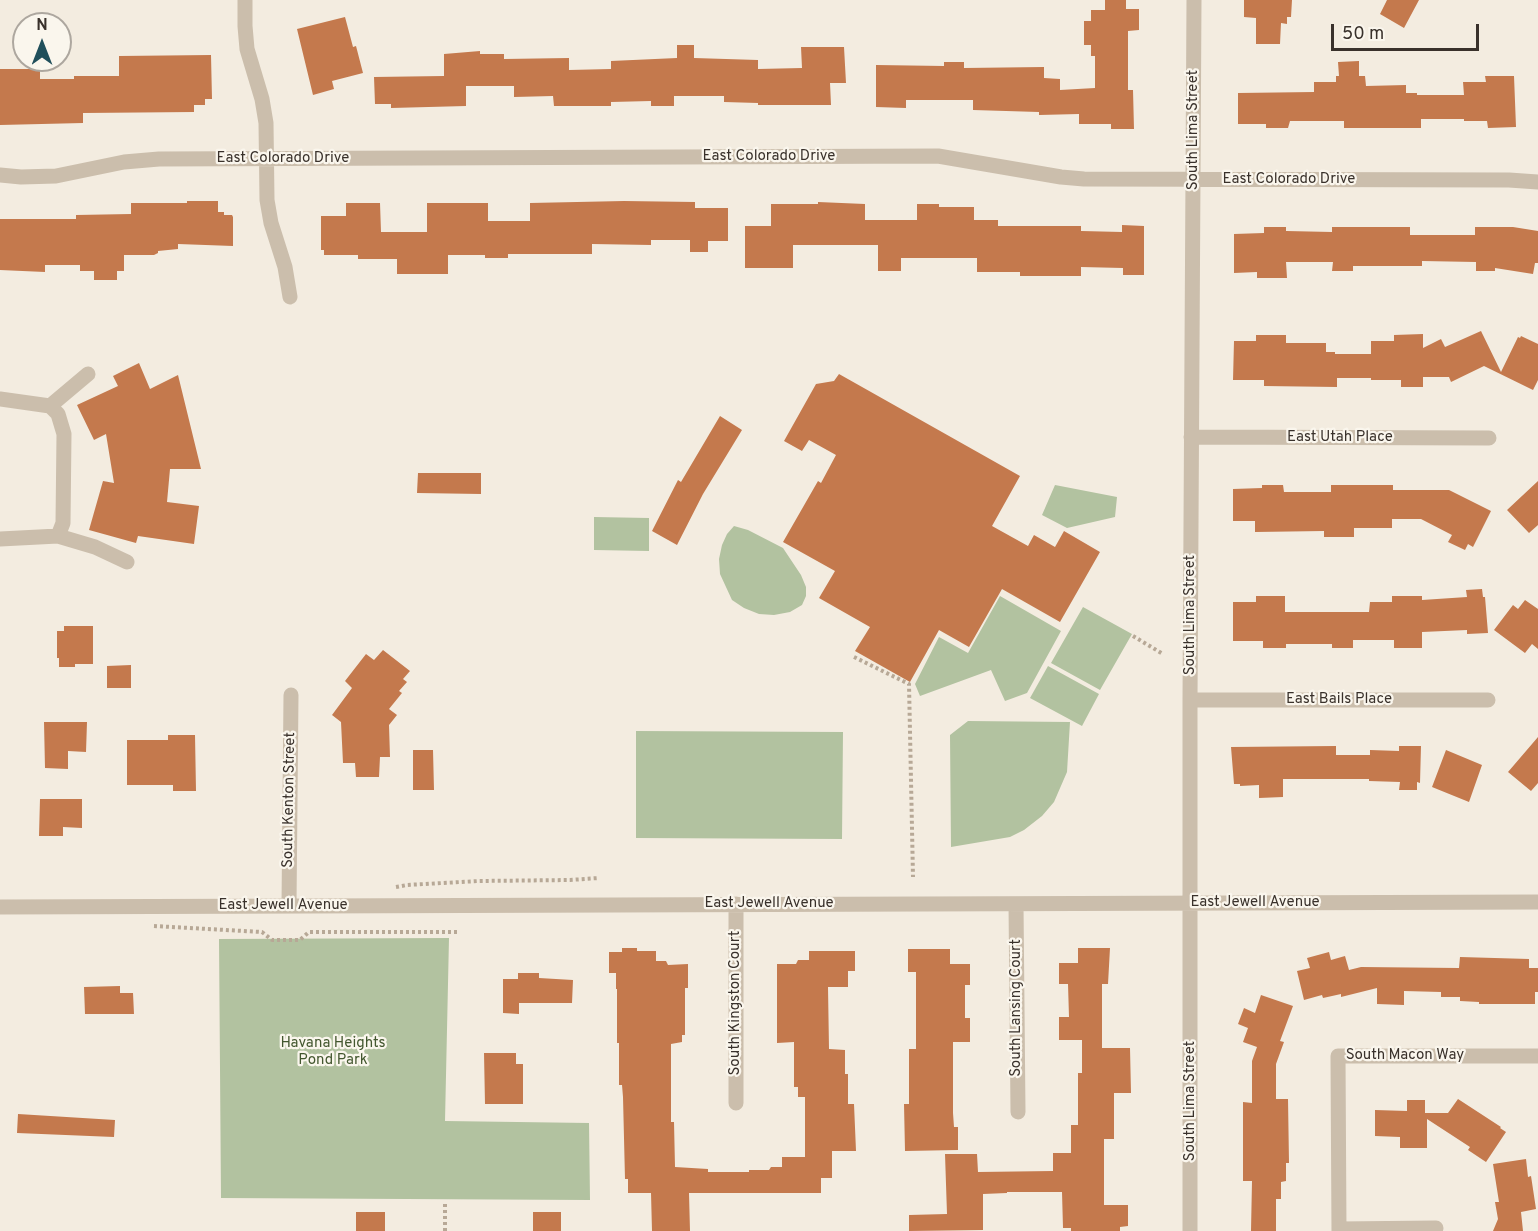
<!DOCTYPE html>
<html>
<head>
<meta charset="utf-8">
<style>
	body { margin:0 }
	#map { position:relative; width:1538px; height:1231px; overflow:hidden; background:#f3ece0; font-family:Overpass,sans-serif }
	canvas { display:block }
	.north { position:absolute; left:12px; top:12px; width:60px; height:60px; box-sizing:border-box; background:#faf6ed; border:2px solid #ada79f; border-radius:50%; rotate:0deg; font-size:16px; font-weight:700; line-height:24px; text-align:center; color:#39312b }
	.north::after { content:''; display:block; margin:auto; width:21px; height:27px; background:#204f5b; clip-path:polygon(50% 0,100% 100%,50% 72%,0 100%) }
	.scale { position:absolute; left:1331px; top:24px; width:148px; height:27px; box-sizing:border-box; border:3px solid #39312b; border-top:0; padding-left:8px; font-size:18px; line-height:21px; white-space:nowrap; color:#39312b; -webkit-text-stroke:4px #faf6ed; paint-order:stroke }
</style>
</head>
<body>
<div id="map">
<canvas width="1538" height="1231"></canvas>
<div class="north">N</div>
<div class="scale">50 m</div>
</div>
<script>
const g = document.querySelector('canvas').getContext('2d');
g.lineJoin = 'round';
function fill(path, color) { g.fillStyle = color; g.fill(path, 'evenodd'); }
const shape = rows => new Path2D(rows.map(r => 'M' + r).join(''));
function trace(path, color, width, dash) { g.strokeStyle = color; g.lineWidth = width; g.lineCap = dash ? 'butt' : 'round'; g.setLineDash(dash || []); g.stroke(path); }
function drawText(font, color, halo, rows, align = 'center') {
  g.font = font + ' Overpass,sans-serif'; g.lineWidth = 4.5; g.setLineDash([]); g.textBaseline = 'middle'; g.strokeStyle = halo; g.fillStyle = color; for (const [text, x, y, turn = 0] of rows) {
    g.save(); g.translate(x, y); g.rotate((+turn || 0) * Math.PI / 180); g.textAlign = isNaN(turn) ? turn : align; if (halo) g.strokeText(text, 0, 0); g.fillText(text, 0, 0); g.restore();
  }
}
fill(shape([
	[1055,485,1117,497,1115,517,1067,528,1042,515],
	[594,517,649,518,649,551,594,550],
	[734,526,748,530,783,548,801,575,806,587,806,596,802,605,790,612,774,615,759,614,744,608,732,600,720,574,719,559,722,545,727,534],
	[1000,596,1061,631,1027,693,1005,701,991,670,920,696,915,684,939,637,968,653],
	[1083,607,1132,634,1100,690,1051,663],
	[1048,666,1099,694,1082,726,1030,698],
	[968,721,1070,722,1067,772,1054,802,1042,816,1024,830,1010,837,951,847,950,735],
	[636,731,843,732,842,839,636,838],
	[449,938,445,1121,589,1123,590,1200,221,1198,219,939]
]), '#b2c2a0');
fill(shape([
	[1105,0,1126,0,1126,9,1139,9,1139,30,1128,31,1128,90,1133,90,1134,129,1111,129,1111,124,1079,124,1079,114,1039,115,1039,112,973,110,973,100,906,100,906,108,876,107,876,65,944,66,944,62,964,62,964,68,1044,67,1044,78,1060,79,1060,90,1095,88,1095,56,1091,56,1091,45,1084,45,1084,21,1091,21,1091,10,1105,10],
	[1244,0,1292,0,1291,17,1287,17,1287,24,1281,23,1280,44,1256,44,1256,18,1244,17],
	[1387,0,1419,0,1404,28,1380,14],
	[345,17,353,47,356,46,363,73,332,81,334,89,313,95,297,29],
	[677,45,694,45,694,58,758,60,758,69,802,68,801,47,844,47,846,83,830,83,831,105,758,105,758,103,724,102,724,96,674,96,674,106,651,106,651,101,611,102,611,106,554,106,553,96,514,97,514,86,466,86,466,106,391,108,391,104,375,104,374,77,444,76,444,54,480,51,480,54,504,54,504,59,569,58,569,70,611,69,611,61,677,58],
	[211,55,212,99,205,99,205,105,194,105,194,112,83,113,83,123,0,125,0,69,40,69,40,79,74,79,74,76,119,76,119,56],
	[1359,61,1359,76,1365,76,1366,86,1406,85,1406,93,1417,93,1417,95,1464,95,1463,82,1486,82,1485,76,1514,76,1516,127,1488,128,1487,121,1464,121,1464,119,1421,119,1421,128,1344,128,1344,121,1290,121,1288,128,1266,128,1266,124,1238,124,1238,93,1314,92,1314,82,1336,82,1336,76,1339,76,1338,62],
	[187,201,218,201,218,212,224,212,224,215,232,215,233,217,233,246,178,244,178,249,158,251,158,253,154,255,124,255,124,271,117,271,117,280,94,280,94,271,80,271,80,265,45,265,45,272,0,270,0,219,76,219,76,215,131,214,131,203,187,203],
	[624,201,695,202,695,208,728,208,728,241,708,241,708,252,690,252,690,240,651,240,651,245,592,244,592,254,508,254,508,258,485,258,485,255,448,255,448,274,397,274,397,259,358,259,358,255,324,255,324,250,321,250,321,216,346,216,346,203,380,203,381,232,427,232,427,203,488,203,488,221,530,221,530,203],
	[818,202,865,204,865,220,917,220,917,204,939,204,939,207,974,207,974,220,998,220,998,226,1081,226,1081,231,1122,232,1122,225,1144,226,1144,275,1123,275,1123,268,1081,267,1081,276,1020,276,1020,272,977,272,977,258,901,258,901,271,878,271,878,245,793,245,793,268,745,268,745,226,771,226,771,204,818,204],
	[1264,227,1286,227,1286,231,1332,232,1332,227,1410,227,1410,235,1475,235,1475,227,1513,227,1538,231,1538,263,1535,263,1533,274,1495,268,1495,271,1476,271,1476,262,1422,261,1422,266,1353,266,1353,271,1332,271,1333,262,1286,262,1287,278,1257,278,1257,272,1234,273,1234,234,1264,233],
	[1481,331,1501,372,1518,337,1520,338,1521,336,1538,344,1538,380,1533,390,1484,366,1451,382,1449,377,1423,377,1423,387,1401,387,1401,380,1371,380,1371,378,1337,378,1337,387,1264,386,1264,380,1233,380,1234,341,1256,341,1256,335,1286,335,1286,343,1326,343,1326,352,1335,352,1335,354,1371,354,1371,341,1394,341,1394,335,1423,334,1423,348,1441,339,1445,347],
	[139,363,150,389,178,375,201,469,170,469,167,502,199,506,194,544,138,536,136,543,89,530,103,481,114,483,106,434,94,440,77,405,118,386,113,376],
	[839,374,1020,476,992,526,1028,546,1034,535,1055,547,1064,531,1100,552,1060,622,1002,589,969,647,939,630,910,682,855,651,870,627,819,598,835,571,783,542,818,481,821,483,836,455,809,440,802,451,784,441,816,384,834,381],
	[720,416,742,430,703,494,677,545,652,531,678,480,681,482],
	[418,473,481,473,481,494,417,493],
	[1538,481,1538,525,1529,533,1507,510],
	[1262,485,1283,485,1284,492,1331,492,1331,485,1393,485,1393,490,1449,490,1491,511,1473,547,1468,544,1465,550,1448,542,1452,535,1421,519,1392,519,1392,528,1354,528,1354,537,1324,537,1324,531,1255,532,1255,521,1233,521,1233,489,1262,488],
	[1482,589,1483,597,1485,597,1488,633,1467,634,1467,630,1422,632,1422,648,1394,648,1394,640,1353,640,1353,648,1332,648,1332,644,1286,644,1286,648,1263,648,1263,641,1233,641,1233,602,1256,602,1256,596,1285,596,1285,612,1369,612,1370,602,1392,602,1392,596,1422,596,1422,600,1467,597,1466,590],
	[1525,600,1538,609,1538,649,1532,644,1525,653,1494,630,1513,605,1518,609],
	[64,626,93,626,93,664,75,664,75,667,59,667,59,658,57,658,57,631,64,631],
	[383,650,410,671,403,679,407,682,399,691,402,693,389,709,397,715,389,725,390,757,380,757,379,777,356,777,355,763,343,763,341,722,332,715,352,688,345,681,366,654,374,660],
	[131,665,131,688,107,688,107,666],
	[44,722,87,722,86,752,68,751,68,769,45,768],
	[168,735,195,735,196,791,173,791,173,785,127,785,127,740,168,740],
	[1538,737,1538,783,1531,791,1508,772],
	[1336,746,1336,755,1370,755,1370,750,1399,751,1399,746,1421,746,1420,783,1417,782,1417,790,1399,790,1400,782,1369,781,1369,779,1283,779,1283,797,1259,798,1259,785,1240,786,1240,784,1234,784,1231,747],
	[413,750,433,750,434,790,413,790],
	[1446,750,1482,765,1469,802,1432,787],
	[40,799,82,799,82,828,63,827,63,836,39,836],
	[622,948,637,948,637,951,656,951,656,961,666,961,668,965,688,964,688,988,685,988,685,1035,682,1035,682,1042,671,1044,671,1122,674,1122,675,1167,708,1169,708,1172,749,1172,749,1170,769,1170,771,1167,782,1167,782,1157,805,1157,805,1097,798,1097,798,1087,794,1087,794,1042,777,1043,777,964,796,964,798,960,809,960,809,951,855,951,855,971,848,971,848,987,828,987,829,1049,845,1050,845,1074,848,1074,848,1104,854,1104,856,1151,832,1151,832,1178,821,1178,821,1193,689,1193,690,1231,652,1231,651,1193,628,1193,628,1179,625,1179,623,1097,622,1085,619,1085,619,1043,617,1043,617,989,616,989,616,973,609,973,609,952,622,952],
	[1078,948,1110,948,1108,984,1102,984,1102,1048,1130,1048,1131,1093,1114,1093,1114,1139,1104,1139,1104,1205,1128,1205,1128,1226,1120,1227,1120,1231,1071,1231,1071,1228,1063,1228,1062,1192,1007,1192,1007,1193,983,1194,983,1230,909,1231,909,1215,947,1214,945,1154,977,1154,978,1172,1053,1171,1053,1153,1071,1153,1071,1125,1078,1125,1078,1073,1082,1073,1082,1040,1059,1040,1059,1017,1069,1017,1068,984,1059,984,1059,963,1078,963],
	[908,949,950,949,950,964,970,964,970,985,965,985,965,1018,970,1018,970,1042,953,1042,953,1113,954,1127,958,1127,958,1150,905,1151,904,1104,909,1104,909,1049,916,1049,916,972,908,972],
	[1329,952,1331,960,1345,956,1349,970,1361,967,1459,968,1460,957,1529,959,1529,968,1538,968,1538,992,1535,992,1535,1004,1479,1004,1479,1002,1460,1001,1460,997,1441,997,1441,992,1404,991,1404,1005,1377,1004,1377,988,1341,997,1341,994,1323,998,1322,995,1304,1000,1297,971,1310,968,1307,958],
	[518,973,539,973,539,978,573,980,572,1003,519,1003,519,1014,503,1013,503,979,518,979],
	[120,986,120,993,133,993,134,1014,85,1014,84,987],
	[1261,995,1293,1006,1280,1041,1284,1042,1276,1064,1276,1099,1288,1099,1289,1163,1286,1163,1286,1181,1281,1182,1281,1199,1276,1199,1276,1231,1251,1231,1252,1181,1243,1181,1243,1102,1252,1103,1252,1061,1257,1047,1243,1042,1248,1028,1238,1024,1244,1008,1255,1013],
	[484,1053,516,1053,516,1064,523,1064,523,1104,485,1104],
	[1458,1099,1501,1127,1500,1128,1506,1132,1486,1162,1468,1150,1470,1147,1427,1119,1427,1148,1400,1148,1400,1137,1375,1136,1375,1110,1407,1111,1407,1100,1425,1100,1425,1113,1448,1113],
	[18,1114,115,1120,114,1137,17,1133],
	[1526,1159,1528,1177,1531,1176,1536,1209,1521,1212,1523,1231,1493,1231,1498,1219,1495,1202,1499,1202,1493,1164],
	[356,1212,385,1212,385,1231,356,1231],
	[533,1212,561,1212,561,1231,533,1231]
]), '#c4794d');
trace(shape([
	[1133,636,1163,654],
	[854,657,909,684,913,877],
	[396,887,407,885,479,881,570,880,599,878],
	[154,926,262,932,272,940,300,940,309,932,459,932],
	[445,1231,445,1203]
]), '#b7a896', 4, [3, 3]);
trace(shape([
	[245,0,245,26,247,49,262,99,266,123,267,200,271,223,285,267,290,297],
	[0,175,21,177,56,176,124,162,159,159,938,156,1061,177,1084,179,1509,180,1538,182],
	[0,399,50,406,58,414,64,434,63,523,58,536,0,539],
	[50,406,88,374],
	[1191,437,1489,438],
	[58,536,95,547,127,562],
	[1190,700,1488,700],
	[1016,904,1018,1112],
	[289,905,291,695],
	[0,907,1538,902],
	[736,1103,736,904],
	[1339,1229,1436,1228],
	[1190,1231,1190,700,1194,0],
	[1339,1231,1338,1056,1538,1056]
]), '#cbbeac', 15);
drawText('15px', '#39312b', '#faf6ed', [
	["South Lima Street",1194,130,-90],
	["East Colorado Drive",769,157],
	["East Colorado Drive",283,159],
	["East Colorado Drive",1289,180],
	["East Utah Place",1340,438],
	["South Lima Street",1191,615,-90],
	["East Bails Place",1339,700],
	["South Kenton Street",290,800,-89],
	["East Jewell Avenue",1255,903],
	["East Jewell Avenue",769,904],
	["East Jewell Avenue",283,906],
	["South Kingston Court",736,1003,-90],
	["South Lansing Court",1017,1008,-90],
	["South Macon Way",1405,1056],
	["South Lima Street",1191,1101,-90]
]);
drawText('15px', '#43572f', '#faf6ed', [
	["Havana Heights",333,1044],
	["Pond Park",333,1061]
]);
</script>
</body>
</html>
